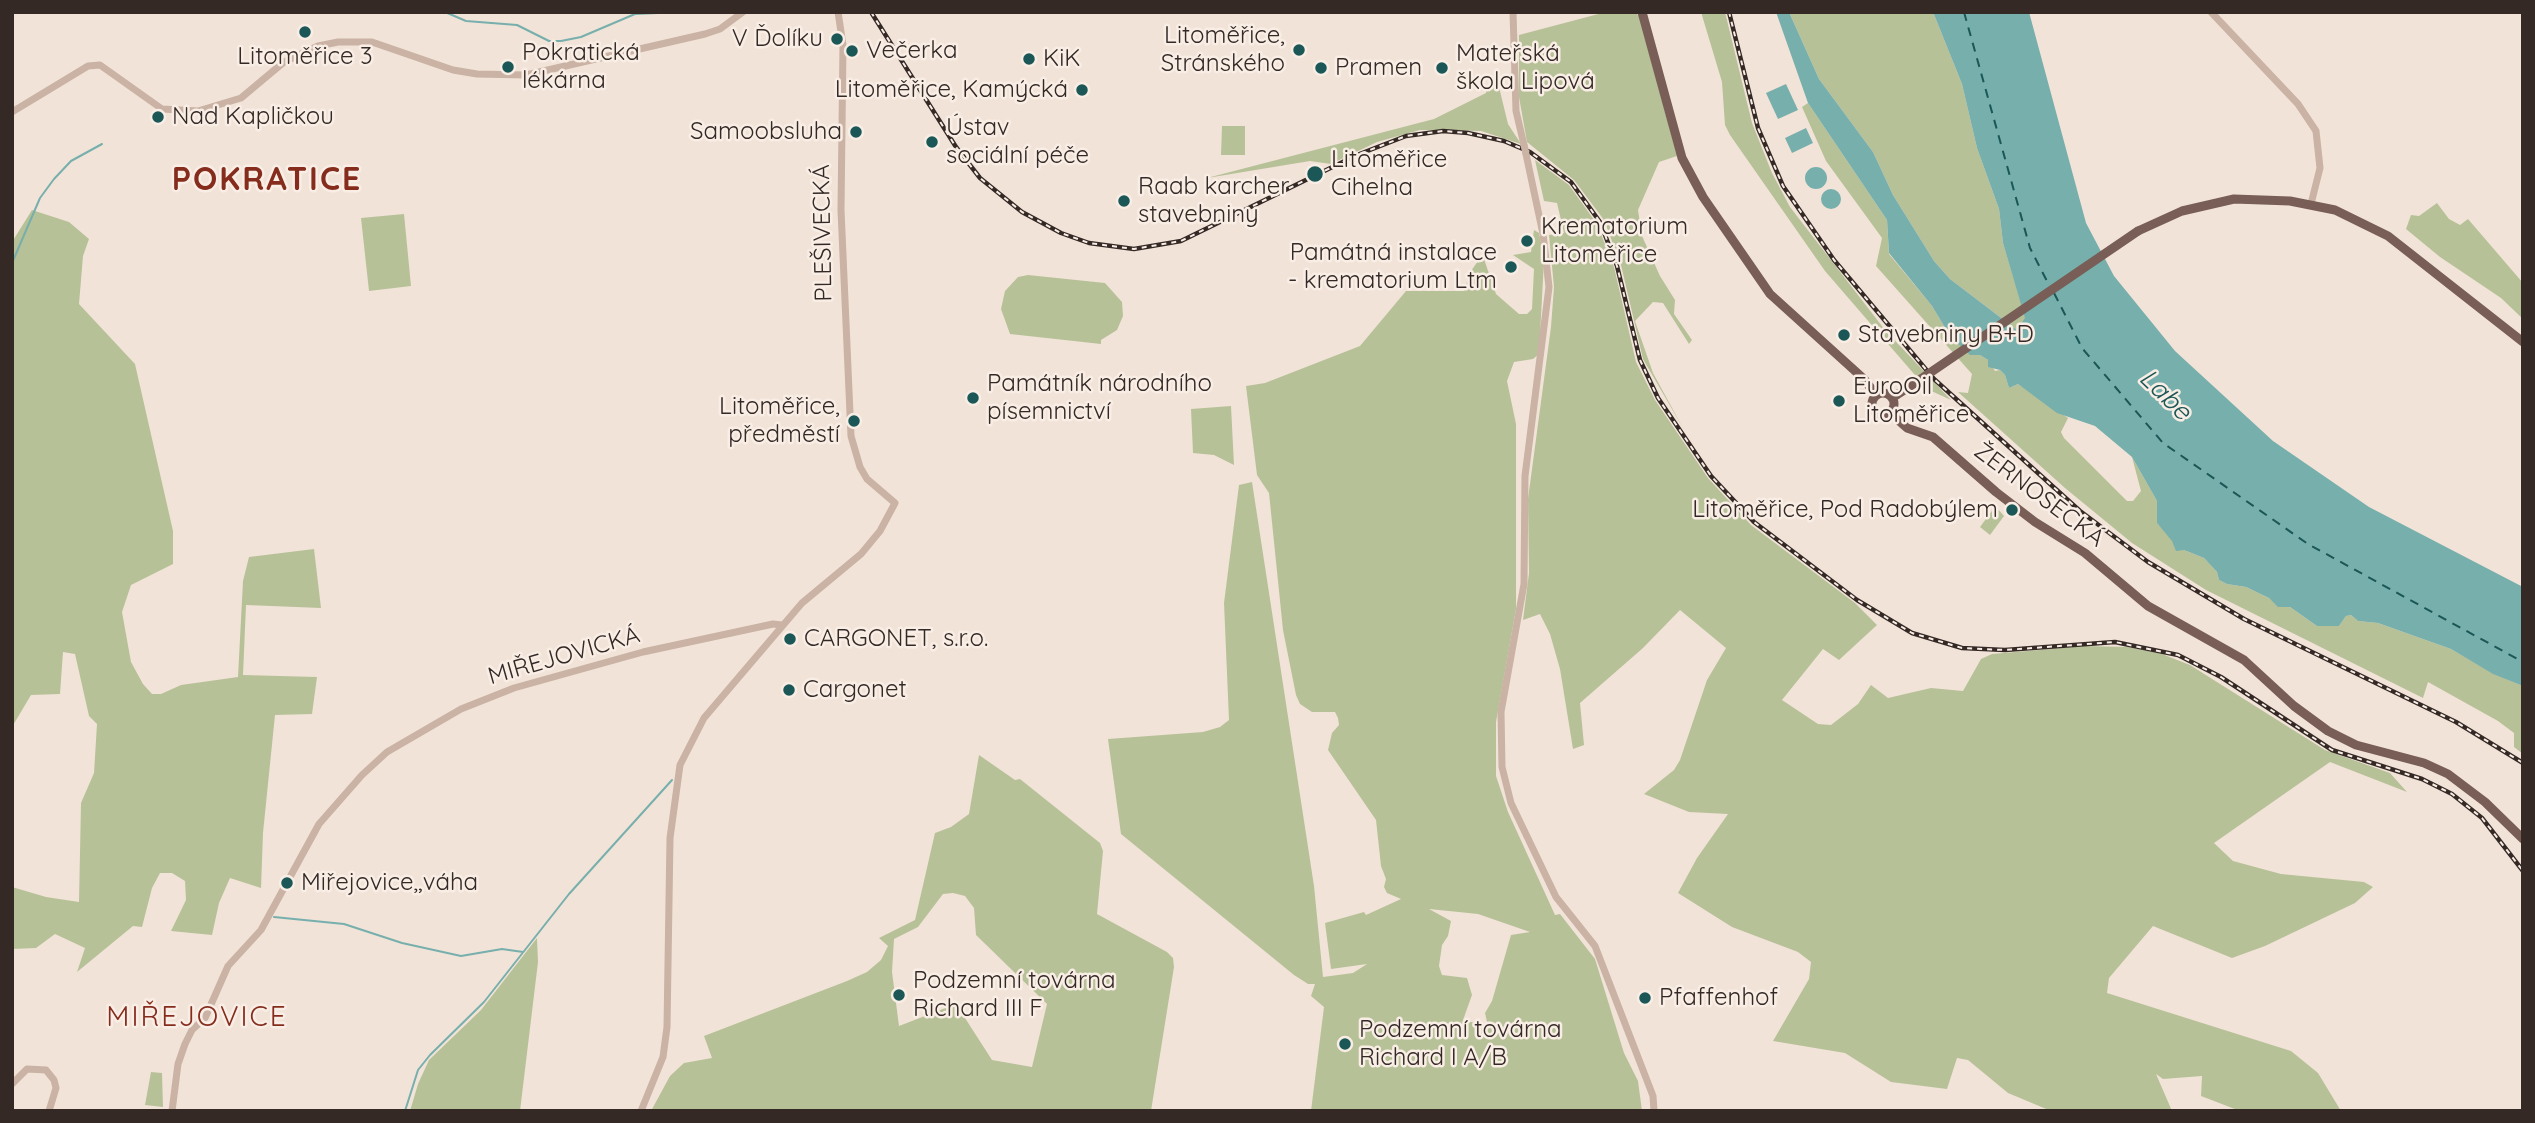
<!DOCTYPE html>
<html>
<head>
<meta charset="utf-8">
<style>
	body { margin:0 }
	#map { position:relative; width:2535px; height:1123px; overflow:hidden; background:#f2e3d8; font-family:Quicksand,sans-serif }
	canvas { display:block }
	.frame { position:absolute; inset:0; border:14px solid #352926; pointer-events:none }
</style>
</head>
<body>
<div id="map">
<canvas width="2535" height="1123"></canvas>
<div class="frame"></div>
</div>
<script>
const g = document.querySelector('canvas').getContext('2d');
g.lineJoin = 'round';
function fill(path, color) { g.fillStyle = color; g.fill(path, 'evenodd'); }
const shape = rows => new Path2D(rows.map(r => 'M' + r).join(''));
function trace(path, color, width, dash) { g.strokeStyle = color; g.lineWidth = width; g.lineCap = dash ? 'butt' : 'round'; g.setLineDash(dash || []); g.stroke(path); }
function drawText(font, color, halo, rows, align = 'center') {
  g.font = font + ' Quicksand,sans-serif'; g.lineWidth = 5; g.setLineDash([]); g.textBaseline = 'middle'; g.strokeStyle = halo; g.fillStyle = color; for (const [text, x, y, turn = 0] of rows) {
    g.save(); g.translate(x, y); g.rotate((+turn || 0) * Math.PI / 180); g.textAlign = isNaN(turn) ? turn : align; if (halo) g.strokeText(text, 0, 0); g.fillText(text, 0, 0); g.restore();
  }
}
fill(shape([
	[1606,12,1635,12,1639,16,1677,156,1659,162,1638,210,1642,236,1660,276,1675,300,1674,314,1692,340,1689,344,1663,303,1653,302,1635,321,1653,373,1683,428,1643,359,1621,265,1604,220,1574,180,1527,142,1519,97,1519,35],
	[1701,12,1725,12,1752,123,1772,173,1790,207,1885,330,1951,400,1927,389,1825,271,1730,135,1725,125,1722,82],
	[1789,12,1933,12,1962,84,1977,148,1999,209,2003,243,2026,319,2020,329,2017,330,1950,279,1934,261,1893,195,1873,152,1819,79],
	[1499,87,1508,124,1521,144,1481,131,1420,130,1377,142,1331,164,1310,161,1207,178,1434,119,1486,93,1486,89],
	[1808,103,1887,220,1889,254,1932,306,1950,336,1988,360,1995,371,2000,370,2005,375,2009,388,2018,384,2068,418,2061,432,2064,438,2127,501,2133,501,2141,491,2132,457,2157,501,2157,523,2184,550,2204,558,2217,572,2219,580,2227,584,2246,587,2269,598,2278,606,2290,607,2317,626,2339,626,2346,616,2351,615,2358,621,2378,623,2451,649,2494,674,2523,686,2523,754,2514,747,2514,733,2498,721,2428,682,2423,698,2206,590,2132,543,2065,488,1958,392,1968,393,1972,374,1876,266,1882,238,1826,161,1802,107],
	[1222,126,1245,126,1245,155,1221,155],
	[1535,160,1569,185,1597,224,1614,267,1636,362,1655,400,1708,478,1751,525,1855,603,1877,625,1839,660,1823,649,1782,700,1818,724,1831,725,1858,704,1871,685,1888,698,1931,688,1963,691,1981,659,1992,654,2085,646,2128,647,2162,654,2190,665,2325,750,2390,773,2407,792,2330,762,2214,843,2233,861,2281,874,2364,882,2373,887,2355,903,2265,946,2232,958,2153,926,2109,978,2107,993,2291,1051,2318,1073,2341,1111,2240,1111,2201,1096,2202,1076,2163,1079,2156,1074,2172,1111,2051,1111,2008,1093,1968,1060,1957,1058,1947,1089,1891,1082,1845,1053,1773,1041,1809,979,1811,962,1798,952,1732,927,1678,893,1697,858,1728,814,1689,812,1644,794,1674,770,1680,760,1707,680,1726,648,1680,610,1643,648,1580,703,1584,745,1573,749,1560,669,1550,634,1540,614,1523,620,1529,573,1528,499,1551,327,1554,287,1549,235,1564,233,1557,203,1544,201],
	[2437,203,2449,219,2460,225,2468,219,2523,283,2523,319,2501,298,2440,257,2406,229,2411,215,2419,216],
	[32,210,69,222,89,239,83,256,79,304,135,364,173,531,173,564,131,585,122,612,131,662,143,684,152,694,161,694,181,685,238,677,243,581,249,557,314,549,321,608,246,605,243,675,317,677,312,714,275,715,263,833,261,888,230,878,219,903,212,935,171,931,186,900,185,881,172,873,160,873,152,888,142,927,133,926,77,972,85,948,55,934,36,948,12,949,12,887,46,897,79,902,81,803,94,773,97,724,89,716,75,654,63,652,60,694,31,695,12,727,12,242],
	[404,214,411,286,369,291,361,218],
	[1534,230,1539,233,1544,260,1539,354,1533,359,1514,362,1507,381,1516,424,1516,609,1496,722,1496,776,1508,812,1555,915,1560,914,1595,959,1624,1053,1638,1081,1642,1111,1311,1111,1324,1007,1311,996,1315,984,1308,984,1294,975,1121,834,1108,739,1203,732,1220,727,1229,720,1224,603,1239,485,1252,482,1314,886,1323,977,1353,973,1367,964,1331,969,1325,923,1364,912,1366,915,1401,899,1387,893,1384,887,1386,879,1381,866,1376,820,1328,750,1332,733,1339,725,1338,718,1335,712,1312,712,1300,704,1296,695,1283,630,1269,493,1257,475,1246,386,1265,383,1360,346,1406,291,1464,291,1471,271,1478,261,1484,259,1496,294,1519,314,1527,314,1532,309,1534,269,1513,255,1531,252],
	[1429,909,1478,914,1530,932,1511,935,1492,1001,1485,1013,1488,1026,1463,1020,1472,995,1467,978,1442,975,1439,966,1442,945,1448,936,1451,921],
	[1028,275,1105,283,1122,302,1123,316,1117,330,1101,340,1101,344,1010,334,1001,309,1005,291,1018,277],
	[1231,406,1234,465,1214,455,1193,453,1191,409],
	[1994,508,1997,508,2004,516,1990,535,1980,527],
	[979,755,1015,780,1020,779,1100,843,1103,851,1097,914,1167,952,1173,958,1174,967,1151,1111,651,1111,670,1076,684,1063,712,1058,704,1036,847,981,867,972,881,960,888,946,879,938,915,920,935,833,951,827,969,814],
	[953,893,965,896,974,908,976,935,1047,1004,1032,1067,992,1060,956,1004,899,1026,892,972,894,939,918,927,943,894],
	[537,938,538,962,520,1111,410,1111,418,1084,429,1060,481,1010],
	[151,1072,162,1073,163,1107,145,1105]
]), '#b7c198');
fill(shape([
	[1776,12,1789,12,1819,79,1873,152,1893,195,1934,261,1950,279,2017,330,2025,318,2003,243,1999,209,1977,148,1962,84,1933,12,2029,12,2086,223,2114,276,2175,351,2273,441,2369,507,2523,587,2523,686,2493,674,2451,649,2378,623,2358,621,2351,615,2346,616,2339,626,2317,626,2290,607,2278,607,2269,598,2246,587,2227,584,2219,580,2217,572,2204,558,2184,550,2176,551,2172,541,2157,523,2157,501,2132,457,2095,426,2057,413,2018,384,2009,388,2005,375,2000,370,1988,367,1988,360,1980,355,1970,355,1950,336,1932,306,1889,253,1887,220,1808,103],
	[1786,84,1798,110,1778,119,1766,93],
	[1806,128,1813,143,1792,153,1785,138],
	'1805 178a11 11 0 1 1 22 0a11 11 0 1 1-22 0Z',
	'1821 199a10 10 0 1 1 20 0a10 10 0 1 1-20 0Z'
]), '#77afac');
trace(shape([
	[445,12,466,21,517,25,549,41,561,41,581,37,635,14,681,12],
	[12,263,40,198,54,179,71,161,102,144],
	[274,917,344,924,402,943,461,956,502,949,523,952],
	[405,1111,418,1070,430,1055,484,1002,569,894,672,780]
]), '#77afac', 2);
trace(shape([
	[1964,12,2030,248,2049,285],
	[2054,293,2082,348,2163,443,2308,544,2523,662]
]), '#1b5756', 2, [9, 7]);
trace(shape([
	[1513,12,1516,111,1524,145],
	[2211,12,2298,104,2316,131,2320,168,2311,204],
	[12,112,88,66,100,65,162,109,198,111,241,98,284,62,318,46,338,42,372,42,453,70,477,74,526,75,705,34,720,29,743,12],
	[1526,154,1543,234,1549,287,1525,476,1524,584,1501,712,1502,767,1511,803,1556,897,1595,946,1653,1096,1654,1111],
	[12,1084,27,1069,46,1070,54,1080,56,1088,49,1111],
	[172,1111,178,1064,185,1044,192,1030,205,1018,228,966,261,930,319,824,362,775,387,752,461,709,514,688,643,652,773,624,782,625],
	[641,1111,663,1057,667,1027,670,838,680,765,704,718,802,603,861,554,880,531,895,503,867,479,860,467,851,436,841,210,843,45,838,12]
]), '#cab2a4', 7);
trace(shape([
	[1642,12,1682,158,1703,197,1770,294,1864,379,1876,395],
	[2138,231,2182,211,2234,199,2290,201,2335,210,2388,236,2523,342],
	'1872 404a11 11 0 1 1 22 0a11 11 0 1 1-22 0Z',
	[1892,398,1915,383],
	[1890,413,1907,428,1933,437,1996,492,2035,522,2085,553,2148,606,2244,660,2294,706,2328,731,2356,745,2424,763,2448,774,2485,802,2523,839]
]), '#785e56', 9);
const rail = shape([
	[871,12,956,147,980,178,1022,212,1061,233,1089,243,1134,249,1181,241,1357,155,1406,136,1443,131,1468,133,1504,141,1530,152,1571,182,1600,222,1617,266,1640,360,1658,398,1711,476,1754,522,1857,600,1912,633,1962,648,2005,650,2115,642,2178,655,2221,677,2332,750,2422,779,2452,794,2482,818,2523,871],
	[1729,12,1758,128,1783,186,1834,260,1934,379,2080,511,2148,562,2244,619,2456,722,2523,763]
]);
trace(rail, '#352926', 4.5);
trace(rail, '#f9eee5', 2, [5]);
trace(shape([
	[1524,145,1526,154]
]), '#cab2a4', 7);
trace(shape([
	[1915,383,2138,231]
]), '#785e56', 9);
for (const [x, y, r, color] of [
	[305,32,7,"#1b5756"],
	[837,39,7,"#1b5756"],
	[1299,50,7,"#1b5756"],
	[852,51,7,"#1b5756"],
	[1029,59,7,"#1b5756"],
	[508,67,7,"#1b5756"],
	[1321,68,7,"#1b5756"],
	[1442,68,7,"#1b5756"],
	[1082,90,7,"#1b5756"],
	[158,117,7,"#1b5756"],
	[856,132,7,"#1b5756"],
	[932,142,7,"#1b5756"],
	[1315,174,9,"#1b5756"],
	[1124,201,7,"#1b5756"],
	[1527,241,7,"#1b5756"],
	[1511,267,7,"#1b5756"],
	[1844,335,7,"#1b5756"],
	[973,398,7,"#1b5756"],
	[1839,401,7,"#1b5756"],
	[854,421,7,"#1b5756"],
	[2012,510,7,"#1b5756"],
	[790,639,7,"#1b5756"],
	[789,690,7,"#1b5756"],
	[287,883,7,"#1b5756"],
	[899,995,7,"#1b5756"],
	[1645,998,7,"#1b5756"],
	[1345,1044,7,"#1b5756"]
]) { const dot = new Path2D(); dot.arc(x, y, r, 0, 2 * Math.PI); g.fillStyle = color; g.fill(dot); trace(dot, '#f9eee5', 2.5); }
drawText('24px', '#352926', '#f9eee5', [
	["Litoměřice,",1285,36,"right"],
	["Stránského",1285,64,"right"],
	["V Ďolíku",823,39,"right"],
	["Večerka",866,51],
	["Pokratická",522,53],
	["lékárna",522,81],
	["Mateřská",1456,54],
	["škola Lipová",1456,82],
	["Litoměřice 3",305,57,"center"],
	["KiK",1043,59],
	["Pramen",1335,68],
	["Litoměřice, Kamýcká",1068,90,"right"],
	["Nad Kapličkou",172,117],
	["Ústav",946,128],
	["sociální péče",946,156],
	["Samoobsluha",842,132,"right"],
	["Litoměřice",1331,160],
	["Cihelna",1331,188],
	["Raab karcher",1138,187],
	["stavebniny",1138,215],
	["Krematorium",1541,227],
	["Litoměřice",1541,255],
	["Památná instalace",1497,253,"right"],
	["- krematorium Ltm",1497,281,"right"],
	["Stavebniny B+D",1858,335],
	["Památník národního",987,384],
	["písemnictví",987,412],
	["EuroOil",1853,387],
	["Litoměřice",1853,415],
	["Litoměřice,",840,407,"right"],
	["předměstí",840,435,"right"],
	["Litoměřice, Pod Radobýlem",1998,510,"right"],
	["CARGONET, s.r.o.",804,639],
	["Cargonet",803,690],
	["Miřejovice,,váha",301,883],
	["Podzemní továrna",913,981],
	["Richard III F",913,1009],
	["Pfaffenhof",1659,998],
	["Podzemní továrna",1359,1030],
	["Richard I A/B",1359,1058]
], 'left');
drawText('24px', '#352926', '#f9eee5', [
	["PLEŠIVECKÁ",823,233,-91],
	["ŽERNOSECKÁ",2039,495,37],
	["MIŘEJOVICKÁ",564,656,-16]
]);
drawText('italic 26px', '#1b5756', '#f9eee5', [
	["Labe",2165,395,44]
]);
g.letterSpacing = '2px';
drawText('28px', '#862c1d', '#f9eee5', [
	["MIŘEJOVICE",197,1018]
]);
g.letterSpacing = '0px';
g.letterSpacing = '2px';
drawText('bold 32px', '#862c1d', '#f9eee5', [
	["POKRATICE",267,180]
]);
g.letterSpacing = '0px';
</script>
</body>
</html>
